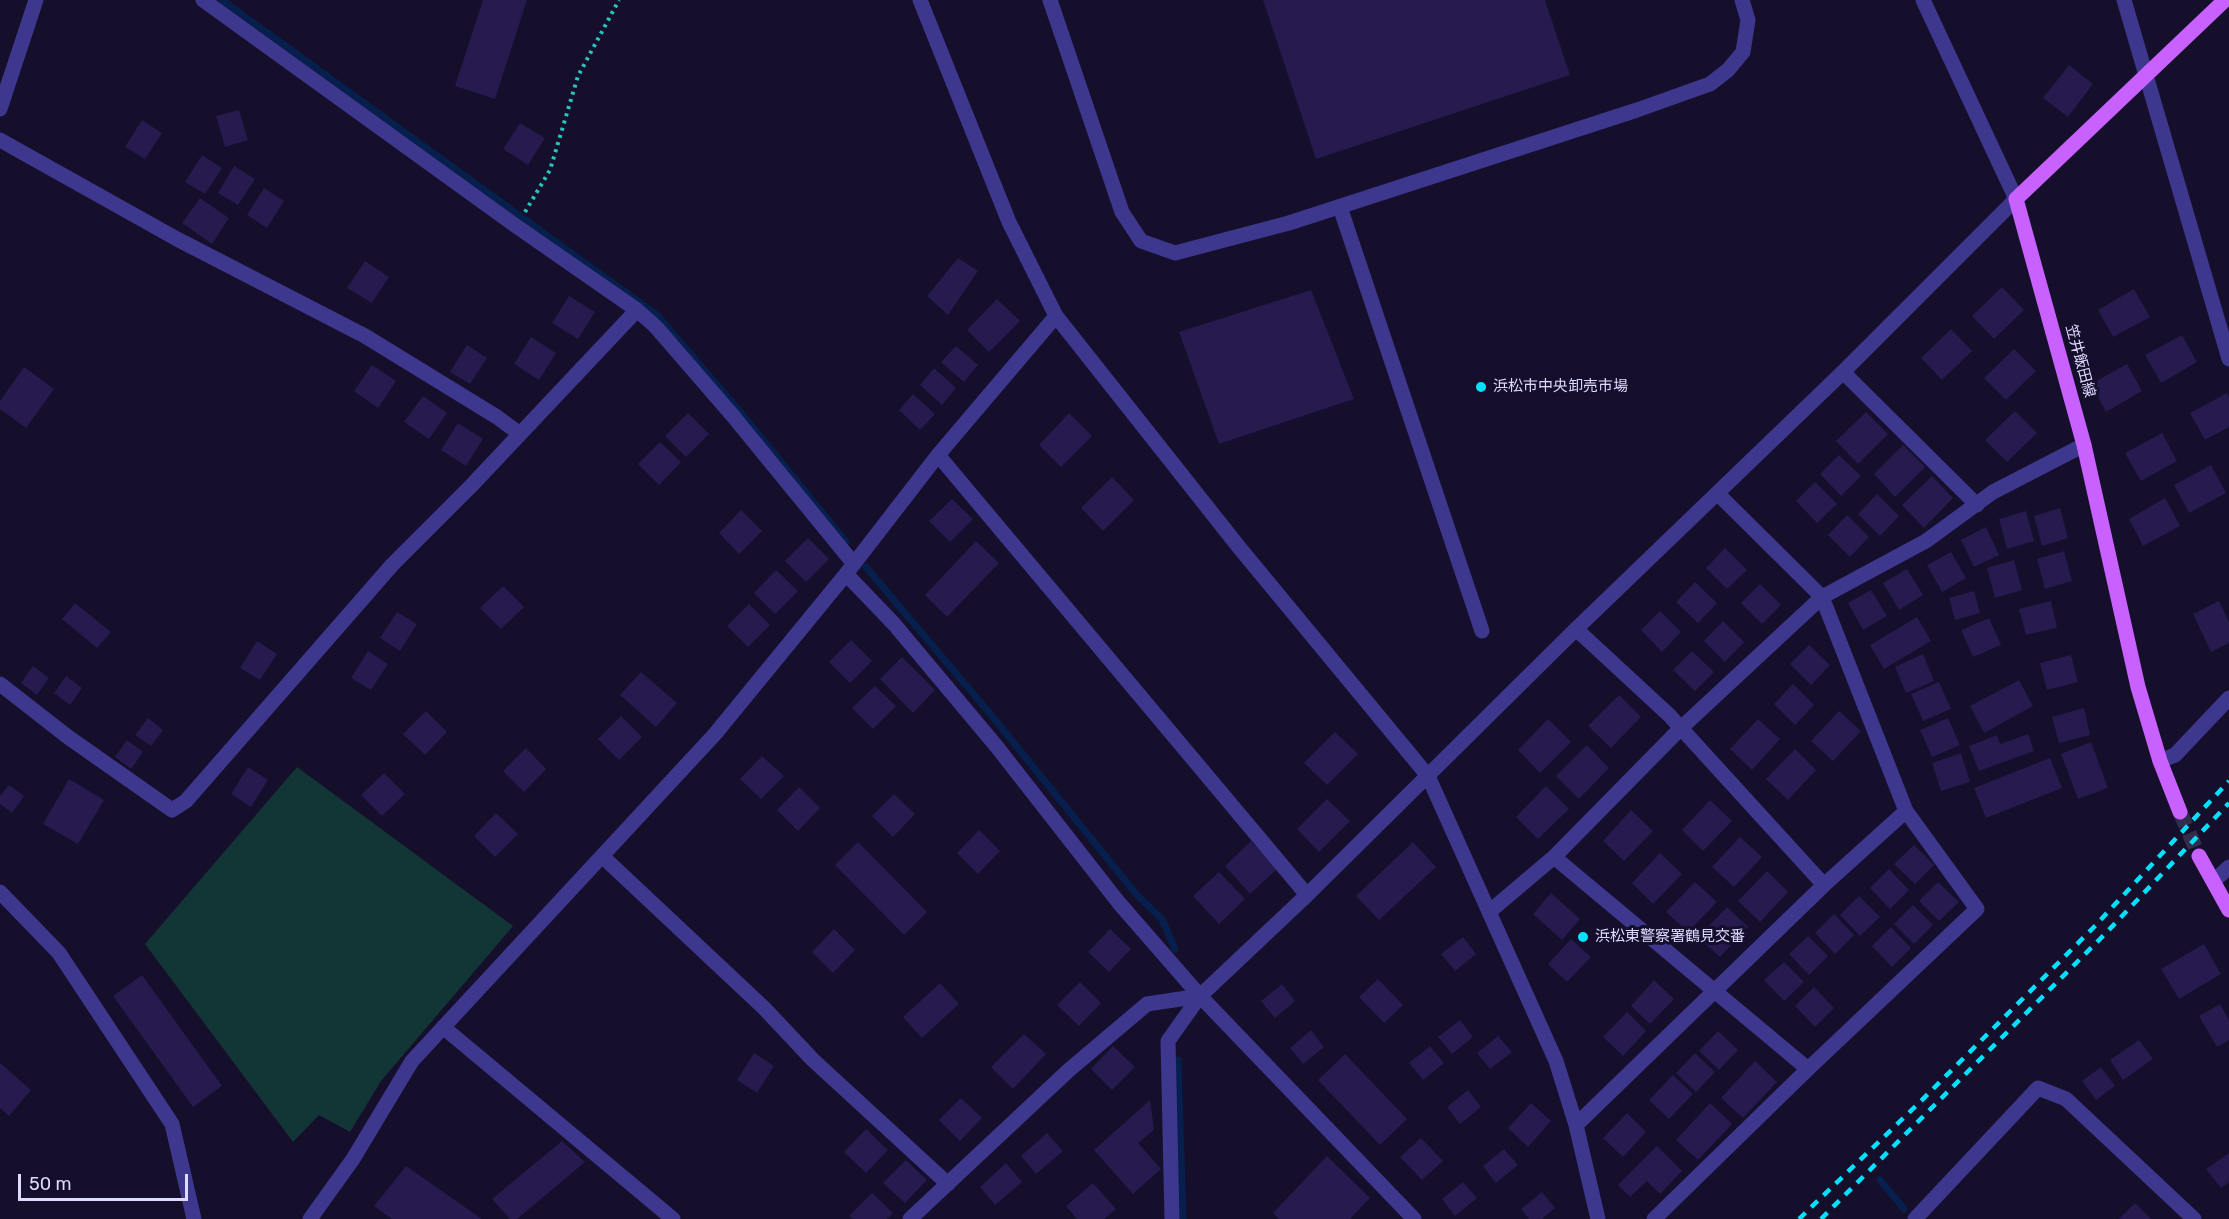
<!DOCTYPE html>
<html>
<head>
<meta charset="utf-8">
<style>
	body { margin:0 }
	#map { position:relative; width:2229px; height:1219px; overflow:hidden; background:#150f2c; font-family:Rubik,sans-serif }
	canvas { display:block }
	.scale { position:absolute; left:18px; top:1174px; width:170px; height:27px; box-sizing:border-box; border:3px solid #dfdaff; border-top:0; padding-left:8px; font-size:18px; line-height:21px; white-space:nowrap; color:#dfdaff; -webkit-text-stroke:4px #150f2c; paint-order:stroke }
</style>
</head>
<body>
<div id="map">
<canvas width="2229" height="1219"></canvas>
<div class="scale">50 m</div>
</div>
<script>
const g = document.querySelector('canvas').getContext('2d');
g.lineJoin = 'round';
function fill(path, color) { g.fillStyle = color; g.fill(path, 'evenodd'); }
const shape = rows => new Path2D(rows.map(r => 'M' + r).join(''));
function trace(path, color, width, dash) { g.strokeStyle = color; g.lineWidth = width; g.lineCap = dash ? 'butt' : 'round'; g.setLineDash(dash || []); g.stroke(path); }
function drawText(font, color, halo, rows, align = 'center') {
  g.font = font + ' Rubik,"Noto Sans JP",sans-serif'; g.lineWidth = 6; g.setLineDash([]); g.textBaseline = 'middle'; g.strokeStyle = halo; g.fillStyle = color; for (const [text, x, y, turn = 0] of rows) {
    g.save(); g.translate(x, y); g.rotate((+turn || 0) * Math.PI / 180); g.textAlign = isNaN(turn) ? turn : align; if (halo) g.strokeText(text, 0, 0); g.fillText(text, 0, 0); g.restore();
  }
}
fill(shape([
	[297,767,513,926,381,1081,350,1132,319,1115,293,1142,145,944]
]), '#123636');
trace(shape([
	[222,0,657,315,742,414,846,542],
	[866,567,992,716,1137,895,1162,919,1175,949],
	[1178,1060,1183,1219],
	[1880,1180,1904,1209]
]), '#071f4d', 7);
fill(shape([
	[483,0,527,0,495,99,455,86],
	[1263,0,1545,0,1570,75,1316,159],
	[2069,65,2093,84,2068,117,2043,98],
	[239,110,248,140,225,147,216,116],
	[142,120,162,133,145,159,125,147],
	[520,123,545,138,528,165,503,149],
	[202,155,222,168,205,194,185,182],
	[234,166,255,179,238,205,218,193],
	[264,188,284,201,267,228,247,215],
	[200,198,229,218,212,244,182,223],
	[958,258,978,271,948,315,927,296],
	[365,261,389,277,372,303,347,288],
	[2002,287,2024,310,1994,339,1972,316],
	[2134,289,2150,317,2113,337,2098,310],
	[1311,290,1354,399,1219,444,1179,332],
	[569,296,595,312,578,339,552,323],
	[997,299,1020,321,989,352,967,330],
	[1951,329,1972,351,1942,380,1921,358],
	[2182,335,2197,362,2161,383,2145,355],
	[531,337,556,353,539,380,514,364],
	[467,345,487,358,470,384,450,372],
	[956,346,978,365,964,382,941,362],
	[2014,349,2036,371,2006,400,1984,378],
	[2127,364,2142,391,2106,412,2091,384],
	[372,365,396,381,378,408,354,391],
	[24,367,54,389,26,428,0,409,0,401],
	[934,368,956,388,942,405,920,385],
	[2227,393,2229,397,2229,427,2205,440,2190,413],
	[913,394,935,414,920,430,899,410],
	[423,396,447,413,429,439,404,422],
	[2015,411,2037,433,2007,462,1985,440],
	[1866,412,1888,434,1858,464,1836,441],
	[688,413,709,434,686,457,665,436],
	[1069,413,1092,436,1061,467,1039,445],
	[458,423,483,439,466,466,441,450],
	[2162,433,2177,461,2141,481,2125,453],
	[660,442,681,462,659,485,638,464],
	[1903,445,1925,467,1895,497,1874,474],
	[1839,455,1861,476,1841,496,1820,474],
	[2211,465,2226,493,2189,513,2174,485],
	[1932,476,1953,498,1924,528,1902,505],
	[1112,477,1134,500,1103,531,1081,508],
	[1815,482,1837,504,1817,523,1796,501],
	[1877,494,1899,516,1880,536,1858,514],
	[2165,498,2180,526,2143,546,2129,519],
	[952,499,973,519,950,542,929,521],
	[2060,508,2068,538,2042,546,2034,516],
	[741,510,762,531,739,554,719,533],
	[2026,511,2034,541,2007,549,1999,519],
	[1847,515,1869,537,1850,557,1828,535],
	[1986,527,1999,555,1974,567,1961,540],
	[808,538,829,559,806,582,785,561],
	[976,541,999,563,947,617,925,595],
	[1725,548,1747,570,1727,589,1706,568],
	[2064,551,2072,581,2045,589,2037,559],
	[1951,552,1966,578,1942,592,1927,565],
	[2014,560,2022,590,1995,598,1987,568],
	[1907,569,1923,595,1899,610,1883,583],
	[776,570,798,591,775,614,754,593],
	[1695,582,1717,603,1698,623,1676,602],
	[1760,584,1781,605,1762,624,1741,603],
	[503,586,524,607,501,629,480,608],
	[1871,590,1887,616,1863,630,1848,603],
	[1974,591,1980,613,1955,620,1949,598],
	[2051,601,2057,628,2026,635,2019,609],
	[2219,601,2229,622,2229,643,2211,652,2193,614],
	[75,603,111,632,97,648,62,619],
	[749,604,770,625,748,647,727,626],
	[1660,611,1681,632,1662,652,1641,630],
	[397,612,417,624,400,651,380,638],
	[1917,617,1931,641,1884,669,1870,645],
	[1989,618,2001,645,1973,657,1961,630],
	[1723,621,1744,642,1725,662,1704,641],
	[851,640,872,661,850,683,829,662],
	[257,641,277,654,260,680,240,668],
	[1809,645,1830,665,1811,685,1790,664],
	[368,651,388,664,371,690,351,678],
	[1692,651,1714,672,1695,691,1673,670],
	[1923,654,1934,681,1906,693,1895,667],
	[2071,655,2078,682,2047,690,2040,663],
	[902,657,935,690,913,713,880,679],
	[33,666,49,678,37,695,21,683],
	[641,672,677,703,656,727,620,695],
	[66,676,82,688,70,705,54,693],
	[2019,680,2033,706,1984,733,1970,706],
	[1939,682,1951,709,1923,721,1911,694],
	[1793,684,1814,705,1795,725,1774,704],
	[875,686,896,706,873,729,852,708],
	[1619,695,1641,717,1611,748,1588,726],
	[2084,708,2090,735,2059,743,2052,717],
	[426,711,447,732,425,755,403,734],
	[1839,711,1861,731,1833,761,1811,741],
	[621,716,642,737,619,760,598,739],
	[148,718,163,730,151,746,135,735],
	[1948,718,1960,745,1932,757,1920,730],
	[1548,719,1571,742,1540,773,1518,750],
	[1758,719,1780,739,1752,770,1730,749],
	[1335,732,1358,754,1327,785,1304,763],
	[2028,734,2034,751,1979,771,1969,746,1997,735,2000,744],
	[127,740,143,752,131,769,115,757],
	[2091,742,2108,788,2078,799,2061,754],
	[1587,745,1609,768,1579,799,1556,776],
	[526,748,546,769,524,792,503,771],
	[1795,749,1816,770,1788,800,1766,779],
	[1961,753,1970,782,1941,791,1932,763],
	[762,756,784,776,761,799,740,779],
	[2050,758,2062,788,1986,818,1974,788],
	[248,767,268,780,251,807,231,794],
	[384,773,405,794,382,816,361,795],
	[69,779,104,800,78,844,43,824],
	[9,785,24,796,12,813,0,804,0,796],
	[1546,786,1569,809,1538,839,1516,817],
	[799,787,820,808,798,831,777,810],
	[894,794,915,814,893,837,872,816],
	[1327,799,1350,821,1319,852,1297,829],
	[1710,800,1732,821,1703,851,1682,830],
	[1631,810,1653,831,1624,861,1603,841],
	[496,813,518,834,495,857,474,836],
	[979,830,1000,851,978,874,957,853],
	[1740,837,1762,857,1734,887,1712,867],
	[1251,841,1277,869,1250,894,1225,866],
	[858,842,927,912,904,935,835,865],
	[1413,842,1436,867,1379,920,1356,896],
	[1914,845,1934,865,1915,884,1894,864],
	[1660,853,1682,874,1653,904,1632,883],
	[1889,869,1909,890,1890,909,1870,888],
	[1767,871,1788,892,1760,922,1738,901],
	[1219,872,1245,899,1219,924,1193,896],
	[1695,882,1717,902,1688,932,1666,912],
	[1938,882,1959,902,1939,921,1919,901],
	[1551,893,1580,919,1562,940,1533,914],
	[1859,896,1880,917,1860,936,1840,915],
	[1913,905,1933,925,1914,944,1894,924],
	[1727,907,1748,927,1720,957,1698,937],
	[1834,914,1854,935,1835,954,1815,933],
	[1891,927,1911,948,1892,967,1872,946],
	[834,929,855,950,833,973,812,952],
	[1110,929,1131,949,1109,972,1088,952],
	[1808,936,1828,956,1809,975,1789,954],
	[1463,937,1476,954,1455,971,1441,954],
	[1571,939,1591,957,1567,982,1548,964],
	[2204,944,2221,974,2179,999,2161,969],
	[1784,962,1804,982,1784,1001,1764,980],
	[142,975,222,1086,193,1107,113,996],
	[1378,979,1403,1005,1384,1023,1359,997],
	[1654,980,1674,999,1650,1024,1631,1006],
	[1080,982,1101,1003,1079,1026,1057,1005],
	[940,983,959,1004,922,1038,903,1017],
	[1282,984,1295,1001,1275,1018,1261,1001],
	[1814,987,1834,1008,1815,1027,1795,1006],
	[2220,1004,2229,1020,2229,1040,2217,1047,2199,1016],
	[1627,1012,1646,1031,1623,1056,1603,1037],
	[1460,1020,1473,1037,1452,1054,1438,1037],
	[1311,1030,1324,1047,1303,1064,1290,1048],
	[1718,1031,1738,1050,1719,1070,1699,1051],
	[1024,1034,1046,1054,1013,1089,991,1067],
	[1498,1036,1512,1052,1490,1069,1477,1053],
	[2139,1040,2153,1059,2123,1080,2110,1060],
	[1113,1046,1135,1067,1112,1090,1091,1069],
	[1430,1046,1444,1063,1423,1080,1409,1063],
	[754,1053,774,1066,757,1093,737,1080],
	[1695,1053,1715,1072,1696,1092,1676,1073],
	[1345,1054,1407,1119,1380,1145,1318,1080],
	[1755,1061,1777,1082,1743,1118,1721,1098],
	[0,1063,31,1090,9,1116,0,1108],
	[2101,1067,2115,1086,2096,1100,2082,1081],
	[1673,1075,1693,1094,1669,1119,1649,1100],
	[1468,1090,1481,1107,1460,1124,1447,1107],
	[961,1098,982,1118,960,1141,939,1120],
	[1150,1100,1154,1130,1138,1143,1161,1169,1133,1194,1094,1150],
	[1531,1103,1551,1121,1528,1147,1508,1128],
	[1710,1103,1732,1124,1698,1160,1676,1140],
	[1627,1113,1646,1132,1623,1157,1603,1138],
	[866,1129,888,1150,866,1173,844,1152],
	[1047,1133,1063,1151,1036,1174,1021,1156],
	[1421,1138,1443,1161,1422,1180,1400,1157],
	[562,1141,585,1162,517,1219,510,1219,492,1199],
	[1657,1146,1682,1171,1660,1194,1647,1181,1630,1197,1618,1185],
	[1504,1149,1518,1165,1496,1183,1483,1166],
	[2229,1153,2229,1182,2221,1188,2206,1169],
	[1327,1156,1370,1198,1350,1219,1279,1219,1273,1213],
	[906,1160,927,1180,905,1203,883,1183],
	[1006,1163,1022,1182,995,1205,980,1187],
	[406,1166,482,1219,392,1219,374,1206],
	[1463,1182,1477,1198,1455,1216,1442,1199],
	[1093,1183,1116,1209,1104,1219,1077,1219,1066,1206],
	[1542,1192,1555,1208,1542,1219,1529,1219,1521,1209],
	[872,1193,893,1213,887,1219,853,1219,849,1216],
	[2135,1203,2151,1219,2119,1219]
]), '#261a4e');
trace(shape([
	[2180,812,2199,856]
]), '#332d4c', 15, [15, 8]);
trace(shape([
	[525,212,550,170,578,76,619,0]
]), '#28c5bf', 4, [3, 4.5]);
trace(shape([
	[203,0,516,226,637,310,656,327,733,416,854,564],
	[920,0,1009,222,1056,316,1238,546,1428,776,1556,1061,1576,1125,1598,1219],
	[1050,0,1122,212,1141,241,1175,253,1289,223,1637,110,1710,84,1728,70,1743,52,1748,20,1742,0],
	[2124,0,2229,359],
	[0,109,36,0],
	[0,140,177,239,365,336,497,417,520,434],
	[1340,207,1482,631],
	[1843,372,1977,505],
	[938,455,1307,895],
	[846,574,894,624,997,747,1119,903,1200,996,1414,1219],
	[1576,629,1669,715,1824,885],
	[0,684,68,737,172,810,186,801,392,565,471,486,637,310],
	[2160,761,2175,755,2229,698],
	[602,856,764,1008,813,1060,948,1184],
	[1554,857,1808,1069],
	[2214,881,2229,867],
	[0,892,59,953,172,1124,194,1219],
	[1489,912,1554,857,1681,728,1822,597,1926,541,1993,492,2084,445],
	[443,1027,673,1219],
	[1576,1125,1824,885,1906,811],
	[310,1219,353,1159,412,1061,715,734,846,574,938,455,1056,316],
	[910,1219,1069,1070,1147,1004,1200,996],
	[1172,1219,1168,1041,1200,996,1307,895,1576,629,1843,372,2016,199,1923,0],
	[1654,1219,1808,1069,1977,909,1906,811,1822,597,1718,494],
	[1915,1219,2038,1088,2066,1099,2194,1219]
]), '#3d378e', 15);
trace(shape([
	[2180,812,2160,761,2138,687,2084,445,2016,199,2225,0],
	[2199,856,2229,910]
]), '#c861ff', 15);
trace(shape([
	[1799,1219,1920,1102,2094,927,2229,781],
	[1821,1219,2106,933,2229,803]
]), '#06e0ff', 4.5, [9, 8]);
for (const [x, y, r, color] of [
	[1481,387,6,"#06e0ff"],
	[1583,937,6,"#06e0ff"]
]) { const dot = new Path2D(); dot.arc(x, y, r, 0, 2 * Math.PI); g.fillStyle = color; g.fill(dot); trace(dot, '#150f2c', 2); }
drawText('15px', '#dfdaff', '#150f2c', [
	["笠井飯田線",2080,361,75]
]);
drawText('15px', '#dfdaff', '#150f2c', [
	["浜松市中央卸売市場",1493,387],
	["浜松東警察署鶴見交番",1595,937]
], 'left');
</script>
</body>
</html>
